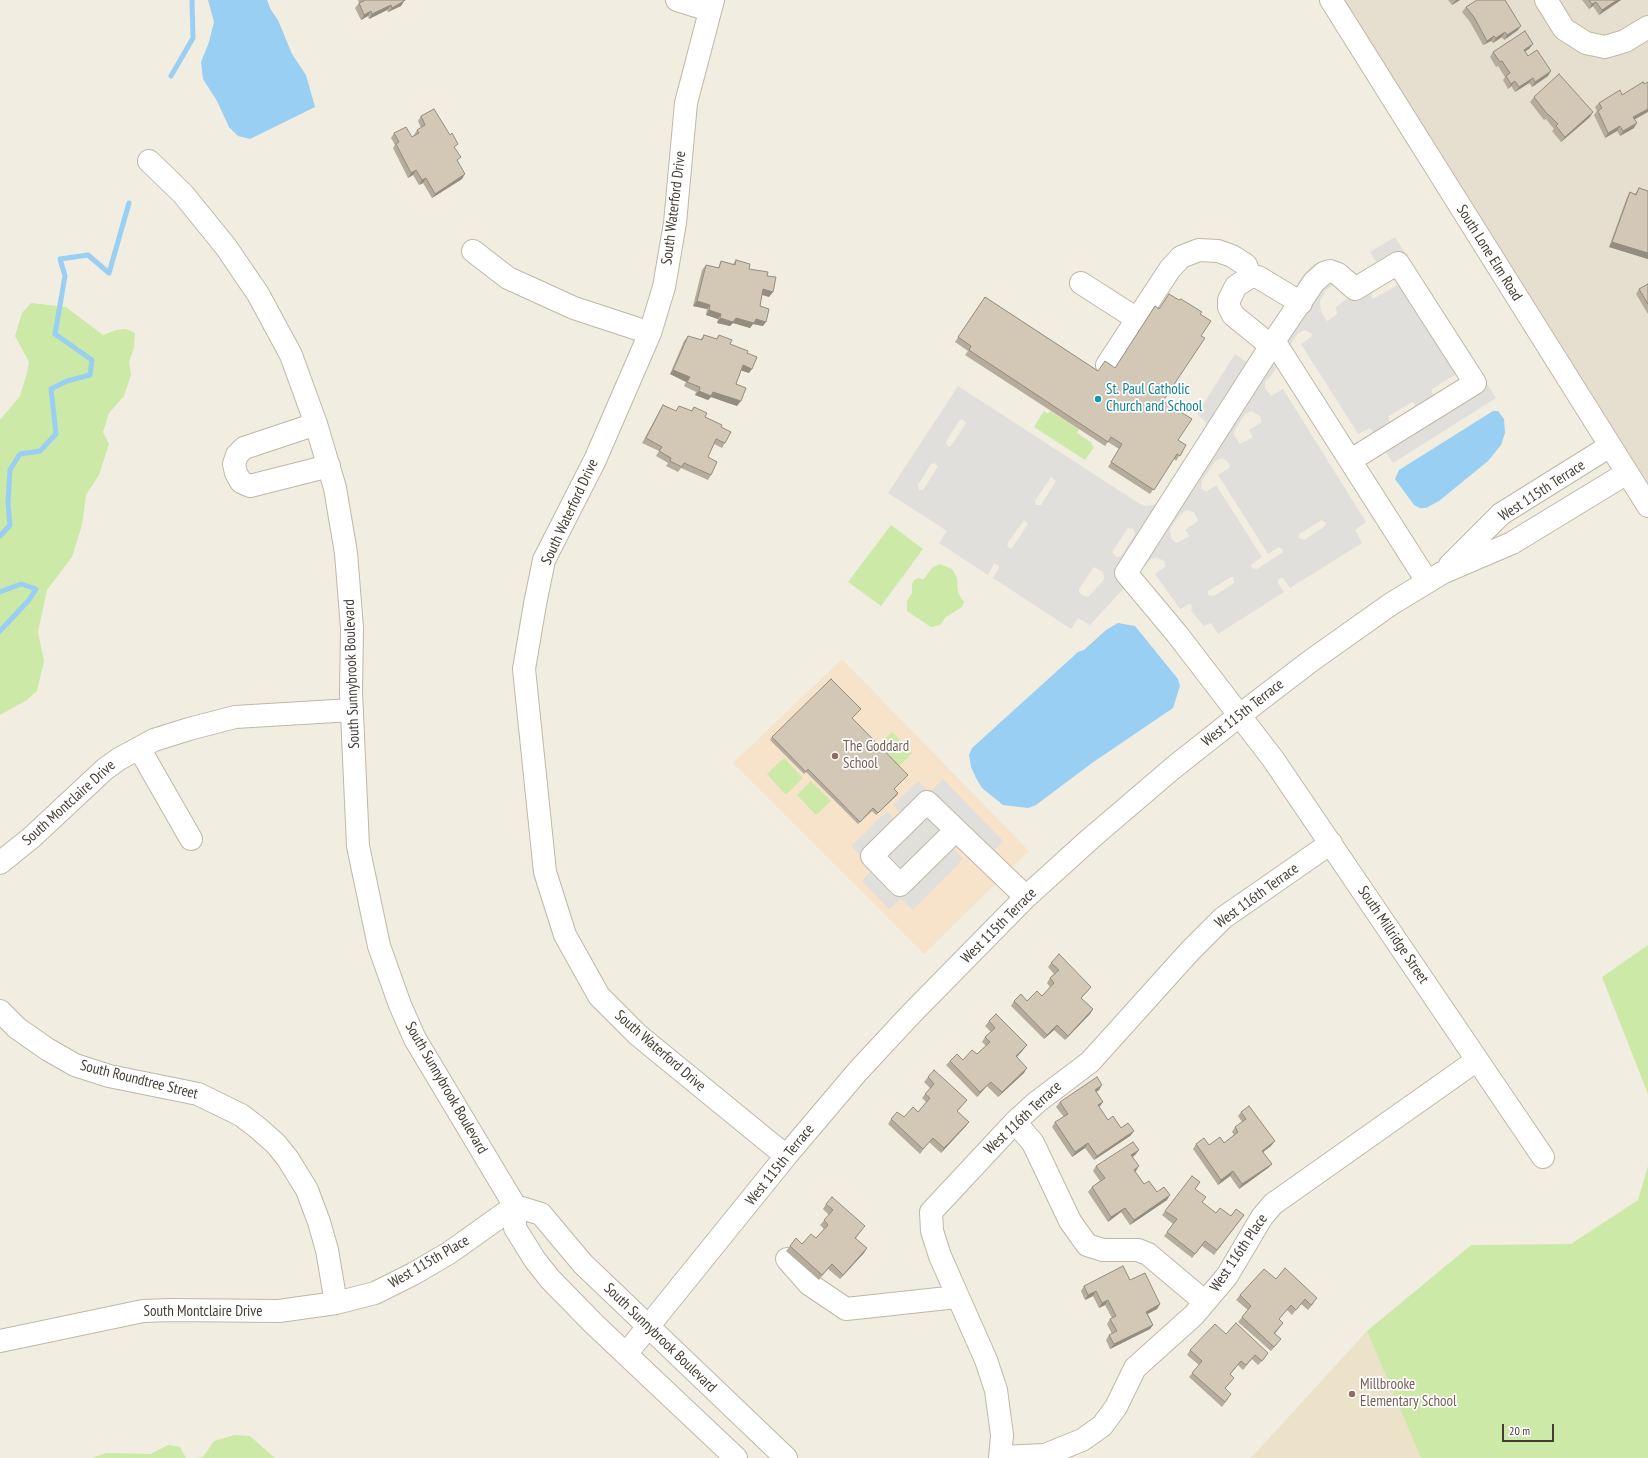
<!DOCTYPE html>
<html>
<head>
<meta charset="utf-8">
<style>
	body { margin:0 }
	#map { position:relative; width:1648px; height:1458px; overflow:hidden; background:#f2ede1; font-family:"PT Sans Narrow",sans-serif }
	canvas { display:block }
	.scale { position:absolute; left:1502px; top:1424px; width:52px; height:18px; box-sizing:border-box; border:2px solid #433c32; border-top:0; padding-left:5px; font-size:12px; line-height:14px; white-space:nowrap; color:#433c32; -webkit-text-stroke:3px #fff; paint-order:stroke }
</style>
</head>
<body>
<div id="map">
<canvas width="1648" height="1458"></canvas>
<div class="scale">20 m</div>
</div>
<script>
const g = document.querySelector('canvas').getContext('2d');
g.lineJoin = 'round';
function fill(path, color) { g.fillStyle = color; g.fill(path, 'evenodd'); }
const shape = rows => new Path2D(rows.map(r => 'M' + r).join(''));
function trace(path, color, width, dash) { g.strokeStyle = color; g.lineWidth = width; g.lineCap = dash ? 'butt' : 'round'; g.setLineDash(dash || []); g.stroke(path); }
function drawText(font, color, halo, rows, align = 'center') {
  g.font = font + ' "PT Sans Narrow",sans-serif'; g.lineWidth = 3.5; g.setLineDash([]); g.textBaseline = 'middle'; g.strokeStyle = halo; g.fillStyle = color; for (const [text, x, y, turn = 0] of rows) {
    g.save(); g.translate(x, y); g.rotate((+turn || 0) * Math.PI / 180); g.textAlign = isNaN(turn) ? turn : align; if (halo) g.strokeText(text, 0, 0); g.fillText(text, 0, 0); g.restore();
  }
}
fill(shape([
	[1330,0,1648,0,1648,500]
]), '#e6decf');
fill(shape([
	[842,659,1029,851,924,954,733,763]
]), '#f6e3ca');
fill(shape([
	[1367,1331,1424,1458,1251,1458]
]), '#ece2ca');
fill(shape([
	[31,303,66,307,103,335,116,330,126,329,135,333,134,348,129,362,131,375,124,396,109,413,103,432,109,444,99,475,86,495,82,525,72,557,47,590,38,632,44,661,37,691,27,700,0,715,0,420,20,396,27,373,29,362,15,336,22,313],
	[1044,411,1048,414,1050,411,1079,429,1077,433,1092,443,1091,444,1094,447,1085,460,1034,427],
	[891,525,923,549,881,606,848,582],
	[940,564,952,569,957,578,958,593,964,602,962,607,946,617,940,625,931,627,907,611,907,601,912,593,912,584,914,580,919,578,923,580,932,568],
	[892,732,912,753,899,766,879,745],
	[784,758,803,778,786,795,767,774],
	[811,781,831,801,816,815,797,795],
	[1648,945,1648,1094,1602,977],
	[1648,1166,1648,1458,1421,1458,1367,1331,1471,1245,1571,1244,1638,1200],
	[234,1435,250,1436,275,1458,193,1458,203,1457,214,1441],
	[168,1445,180,1447,186,1458,92,1458,106,1453,151,1454]
]), '#cce9a7');
fill(shape([
	[1395,237,1496,398,1393,463,1370,428,1358,434,1301,344,1311,337,1312,334,1305,330,1298,333,1271,376,1265,382,1265,388,1271,396,1283,389,1366,522,1355,530,1362,543,1290,588,1283,578,1278,579,1278,583,1284,592,1218,634,1211,623,1204,626,1191,611,1192,608,1191,604,1189,604,1180,609,1155,574,1166,566,1164,561,1156,557,1151,559,1090,625,1078,618,1071,629,993,578,999,568,998,565,994,564,988,575,939,543,947,531,888,493,958,386,1140,504,1145,506,1153,505,1157,502,1207,424,1205,421,1197,414,1235,354,1245,361,1248,360,1303,275,1314,264,1325,261,1330,261,1358,274,1377,263,1370,252],
	[1393,279,1396,279,1399,284,1373,299,1371,297,1372,293],
	[1332,286,1336,286,1347,296,1348,298,1336,307,1337,314,1327,321,1321,312,1320,301,1326,290],
	[1455,375,1458,375,1459,380,1458,382,1435,395,1432,393,1432,389],
	[1412,402,1414,403,1415,408,1390,422,1388,419,1389,416],
	[1251,411,1260,416,1262,422,1249,430,1253,437,1240,444,1234,435,1234,431,1245,414],
	[962,419,966,423,951,446,948,447,946,442,959,421],
	[1222,458,1228,462,1230,466,1228,469,1218,475,1268,554,1279,547,1283,550,1282,553,1257,569,1252,568,1251,565,1262,557,1216,485,1206,492,1201,488,1202,481,1215,461],
	[934,463,938,466,923,490,919,490,918,485,931,464],
	[1051,477,1056,481,1041,505,1036,505,1035,501],
	[1186,510,1194,512,1198,521,1185,530,1190,536,1176,543,1171,538,1170,529,1179,516],
	[1024,520,1028,524,1012,548,1009,548,1007,544],
	[1322,520,1326,523,1324,527,1304,540,1299,538,1299,534],
	[1128,528,1133,529,1135,534,1121,556,1117,557,1112,552],
	[1094,567,1103,572,1104,579,1092,593,1088,597,1084,596,1079,592,1079,589],
	[1231,577,1234,577,1234,583,1214,596,1208,595,1208,591],
	[943,779,1003,841,994,851,954,847,953,849,963,859,913,910,901,899,889,909,862,881,870,872,863,864,864,859,851,846,887,811,896,821,902,815,893,805,918,781,928,791,932,790]
]), '#e1dfdb');
fill(shape([
	[208,0,267,0,271,10,278,20,292,54,306,75,315,107,250,139,238,136,229,127,217,101,203,79,201,62,209,42,214,22],
	[1493,411,1498,411,1504,419,1505,433,1501,445,1488,461,1439,501,1426,508,1420,508,1414,505,1395,479,1399,470],
	[1118,623,1135,626,1178,679,1180,686,1173,708,1092,763,1036,805,1028,808,1003,805,982,788,976,778,971,767,969,755,972,748,1078,652,1084,650,1106,630]
]), '#99cff3');
trace(shape([
	[171,76,193,38,192,0],
	[0,536,10,525,8,503,10,470,20,454,40,451,56,434,51,389,67,381,90,375,92,360,55,334,65,276,60,259,88,255,109,273,129,203],
	[0,592,21,584,36,589,29,600,0,631]
]), '#99cff3', 5);
const minor = shape([
	[677,0,709,10],
	[713,0,686,103,675,223,664,287,650,333,595,460,544,560,535,604,524,669,545,872,565,935,599,996,638,1035,786,1156],
	[1331,0,1648,506],
	[1546,0,1564,29,1586,43,1605,47,1625,41,1648,27],
	[149,161,183,194,226,247,258,294,291,355,316,424,335,488,346,553,352,628,351,692,358,846,379,946,400,1005,415,1039,515,1206,515,1228,535,1260,550,1279,594,1324,736,1458],
	[473,251,508,278,574,308,650,333],
	[1081,283,1137,319],
	[1274,341,1126,573,1177,634,1273,759,1543,1157],
	[1271,346,1233,315,1229,307,1229,300,1236,286,1250,277,1258,277,1301,303],
	[1107,365,1170,269,1181,257,1199,250,1218,251,1232,256,1246,265,1250,277],
	[316,424,244,448,237,455,234,464,236,473,241,482,250,486,329,466],
	[1351,460,1475,383,1398,263,1355,289,1338,274,1330,271,1324,273,1314,282,1274,341,1427,581],
	[1450,565,1501,514,1610,446],
	[139,748,191,839],
	[956,830,900,885,872,856,927,802,1026,897],
	[0,863,31,838,105,769,119,759,154,740,189,729,235,717,352,710],
	[0,1011,17,1028,47,1049,75,1065,109,1076,198,1094,241,1115,258,1128,276,1144,288,1159,307,1190,319,1222,327,1250,336,1303],
	[1015,1122,1033,1143,1070,1221,1087,1245,1103,1250,1138,1250,1148,1254,1205,1302],
	[515,1206,541,1214,583,1264,786,1458],
	[787,1259,809,1284,846,1309,957,1297],
	[0,1341,143,1311,170,1310,279,1311,336,1303,375,1293,413,1274,449,1253,515,1206],
	[626,1354,786,1156,858,1071,912,1013,1026,897,1090,839,1173,768,1240,715,1312,660,1391,604,1442,573,1512,543,1627,473],
	[1000,1457,1045,1455,1082,1440,1102,1426,1116,1407,1135,1368,1194,1315,1227,1276,1262,1217,1273,1204,1477,1060],
	[1000,1458,1002,1435,996,1390,986,1360,940,1256,932,1231,931,1212,1015,1122,1037,1102,1090,1062,1190,951,1223,918,1331,843]
]);
trace(minor, '#c0b7a7', 24);
trace(minor, '#fff', 22);
fill(shape([
	[358,0,406,0,404,1,401,6,388,12,387,10,369,19,368,16,361,20,355,8,359,3],
	[1448,0,1460,0,1452,5],
	[1582,0,1621,0,1599,15,1593,6,1589,9],
	[1466,7,1518,30,1504,40,1502,37,1493,43,1491,41,1483,45,1470,22,1462,12],
	[1533,44,1529,49,1525,51,1528,56,1548,76,1532,87,1529,83,1515,92,1511,86,1508,89,1503,80,1505,77,1498,66,1496,67,1490,57,1493,52],
	[1534,97,1590,117,1561,142,1552,131,1554,129,1546,119,1544,120,1530,102],
	[1599,103,1635,119,1634,128,1620,136,1617,131,1605,138,1594,115,1597,111,1595,107],
	[421,116,455,149,462,179,432,198,423,183,419,185,413,175,408,178,393,148,395,145,391,138,394,133,412,137,414,135,417,130,421,128,418,121],
	[1639,188,1648,191,1648,259,1609,247,1627,197,1630,192,1635,194],
	[736,260,749,269,767,276,773,292,769,297,762,294,760,306,763,326,753,324,750,328,733,323,730,326,717,323,718,319,706,315,707,309,693,306,702,270,706,265,718,268,721,261,733,264],
	[1648,284,1648,314,1636,294,1639,289],
	[985,297,1098,371,1115,368,1159,308,1200,314,1201,336,1163,401,1178,440,1186,445,1176,461,1174,459,1150,494,1108,467,1119,449,1108,442,1105,446,965,355,968,351,955,342],
	[704,335,716,339,719,335,730,344,747,353,749,373,741,370,736,384,737,406,711,397,708,400,695,395,696,392,684,386,686,382,670,374,684,341,688,336,700,340],
	[663,405,676,411,679,406,691,411,694,407,705,417,721,427,725,443,722,448,714,444,708,457,711,475,708,480,681,468,678,472,666,466,668,463,656,456,659,451,642,443,660,410],
	[861,709,852,718,906,777,894,789,898,793,897,795,876,815,872,811,858,824,806,772,804,774,770,740,772,737],
	[1051,963,1091,987,1088,991,1081,998,1093,1009,1090,1014,1065,1040,1054,1030,1044,1039,1011,1006,1014,1001,1027,1001,1042,996,1050,987,1047,983,1050,978,1054,974,1048,967],
	[989,1021,1023,1050,1017,1057,1024,1073,998,1097,987,1086,977,1097,946,1065,950,1061,963,1060,977,1054,986,1046,982,1042,985,1037,991,1032,985,1026],
	[928,1077,967,1100,957,1112,969,1122,965,1127,941,1153,929,1142,920,1154,888,1124,891,1119,904,1117,918,1112,926,1102,922,1098,930,1088,924,1082],
	[1099,1090,1096,1092,1103,1102,1099,1107,1108,1120,1121,1128,1134,1131,1130,1136,1094,1160,1085,1148,1072,1157,1052,1127,1055,1122,1064,1117,1056,1107,1060,1102],
	[1241,1112,1271,1146,1263,1152,1272,1164,1268,1168,1239,1189,1230,1176,1218,1185,1193,1149,1196,1144,1209,1145,1224,1143,1234,1135,1232,1132,1235,1127,1242,1122,1238,1116],
	[1139,1150,1135,1155,1133,1157,1136,1171,1135,1171,1144,1184,1157,1192,1167,1200,1130,1225,1121,1212,1108,1222,1088,1192,1092,1187,1100,1181,1093,1171,1096,1166],
	[1195,1189,1202,1202,1216,1213,1231,1216,1244,1215,1214,1255,1202,1246,1192,1258,1164,1236,1173,1224,1162,1215,1165,1211],
	[826,1204,862,1230,856,1238,864,1253,840,1279,828,1269,819,1280,786,1251,790,1246,802,1244,816,1238,824,1229,820,1225,829,1215,823,1209],
	[1276,1279,1314,1303,1308,1310,1301,1304,1292,1315,1287,1310,1279,1319,1283,1323,1275,1334,1277,1344,1271,1351,1238,1322,1248,1310,1236,1300,1240,1295],
	[1130,1280,1160,1304,1157,1309,1148,1314,1153,1325,1150,1329,1110,1349,1106,1340,1109,1335,1112,1334,1107,1324,1110,1319,1112,1318,1105,1305,1099,1308,1093,1296,1085,1300,1081,1291,1084,1286],
	[1226,1334,1265,1358,1258,1365,1252,1359,1243,1370,1238,1365,1230,1375,1234,1378,1225,1389,1228,1399,1222,1407,1189,1377,1199,1365,1187,1355,1190,1350]
]), '#b5ac9d');
fill(shape([
	[403,0,406,0,402,2,404,1,401,6,388,12,392,8],
	[1456,0,1460,0,1452,5,1455,1],
	[1617,0,1621,0,1599,15,1602,10],
	[1596,2,1593,6,1589,9,1592,4],
	[391,5,387,10,369,19,372,14],
	[371,11,368,16,361,20,364,15],
	[1521,26,1518,30,1504,40,1507,35],
	[1505,32,1502,37,1493,43,1496,38],
	[1494,36,1491,41,1483,45,1487,41],
	[1533,44,1529,49,1521,54,1524,50],
	[1551,71,1548,76,1532,87,1535,82],
	[1533,78,1529,83,1515,92,1519,87],
	[1515,81,1511,86,1508,89,1511,84],
	[1648,109,1648,112,1630,122,1633,117],
	[1593,112,1590,117,1561,142,1565,137],
	[1637,123,1634,128,1620,136,1623,131],
	[1620,126,1617,131,1605,138,1608,133],
	[416,170,413,175,408,178,411,173],
	[465,174,462,179,432,198,435,194],
	[426,178,423,183,419,185,422,180],
	[1612,242,1648,253,1648,259,1609,247],
	[763,289,773,292,769,297,759,294],
	[697,301,710,305,707,309,693,306],
	[709,310,721,314,718,319,706,315],
	[720,318,736,318,756,319,766,322,763,326,753,324,750,328,733,323,730,326,717,323],
	[743,365,752,369,749,373,740,370],
	[673,370,690,377,686,382,670,374],
	[699,391,713,392,741,401,737,406,711,397,708,400,695,395],
	[898,793,897,795,876,815],
	[1093,1009,1090,1014,1065,1040,1068,1036],
	[1057,1025,1054,1030,1044,1039,1047,1035],
	[1027,1045,1023,1050,1013,1061,1016,1056],
	[1027,1068,1024,1073,998,1097,1002,1092],
	[991,1082,987,1086,977,1097,980,1092],
	[1102,1085,1099,1090,1092,1095,1095,1090],
	[1103,1102,1100,1106,1094,1110,1098,1105],
	[969,1122,965,1127,941,1153,944,1148],
	[1134,1131,1130,1136,1094,1160,1097,1156],
	[1275,1141,1271,1146,1259,1155,1262,1151],
	[1088,1143,1085,1148,1072,1157,1075,1152],
	[1139,1150,1135,1155,1128,1160,1131,1155],
	[1272,1164,1268,1168,1239,1189,1242,1184],
	[1139,1166,1136,1171,1130,1174,1134,1170],
	[1233,1171,1230,1176,1218,1185,1221,1180],
	[1170,1195,1167,1200,1130,1225,1134,1220],
	[1125,1208,1121,1212,1108,1222,1111,1217],
	[867,1248,864,1253,840,1279,843,1275],
	[1096,1291,1093,1296,1085,1300,1088,1295],
	[1108,1300,1105,1305,1099,1308,1102,1303],
	[1160,1304,1157,1309,1143,1316,1146,1312],
	[1153,1325,1150,1329,1110,1349,1114,1344]
]), '#948c7f');
const building = shape([
	[364,0,404,0,404,1,392,8,391,5,372,14,371,11,364,15,359,3,364,1,364,0],
	[1477,0,1505,0,1521,26,1507,35,1505,32,1496,38,1494,36,1487,41,1474,17,1466,7,1477,0],
	[1589,0,1617,0,1602,10,1596,2,1592,4,1589,0],
	[1525,31,1533,44,1524,50,1528,56,1537,50,1551,71,1535,82,1533,78,1519,87,1515,81,1511,84,1506,76,1510,73,1502,61,1500,62,1493,52,1525,31],
	[1559,74,1593,112,1565,137,1556,126,1558,124,1549,115,1548,115,1534,97,1559,74],
	[1643,82,1644,84,1648,82,1648,109,1633,117,1637,123,1623,131,1620,126,1608,133,1598,111,1602,108,1599,103,1620,90,1622,95,1643,82],
	[434,109,450,135,452,133,458,144,454,147,461,157,457,160,465,174,435,194,426,178,422,180,416,170,411,173,396,144,399,142,394,133,406,127,412,137,419,133,417,130,425,125,421,116,434,109],
	[1639,188,1648,191,1648,253,1612,242,1630,192,1636,195,1639,188],
	[736,260,750,264,749,269,768,272,767,276,776,277,773,292,763,289,760,306,769,309,766,322,756,319,754,323,736,318,733,322,720,318,721,314,709,310,710,305,697,301,706,265,719,268,721,261,735,265,736,260],
	[1648,284,1648,304,1639,289,1648,284],
	[1169,294,1179,300,1181,299,1202,312,1200,314,1211,321,1201,336,1205,338,1163,401,1192,419,1178,440,1186,445,1180,456,1177,454,1154,490,1111,462,1122,444,1111,437,1108,442,969,350,971,346,958,337,985,297,1098,371,1105,361,1115,368,1155,306,1159,309,1169,294],
	[704,335,717,339,719,335,732,340,730,344,748,351,747,353,757,357,752,369,743,365,736,384,746,388,741,401,713,392,711,396,699,391,700,387,687,382,690,377,673,370,688,336,702,340,704,335],
	[663,405,676,411,679,406,692,411,694,407,707,413,705,417,722,425,721,427,731,432,725,443,716,439,708,457,717,462,711,475,684,463,682,467,670,461,671,458,659,451,662,447,646,438,663,405],
	[831,679,861,709,852,718,908,775,894,789,898,793,878,813,873,808,860,822,808,769,806,772,772,737,831,679],
	[1059,954,1091,987,1081,998,1093,1009,1068,1036,1057,1025,1047,1035,1014,1001,1021,994,1027,1001,1037,991,1042,996,1054,983,1050,978,1059,970,1051,963,1059,954],
	[996,1014,1027,1045,1016,1056,1027,1068,1002,1092,991,1082,980,1092,950,1061,957,1054,963,1060,972,1050,977,1054,990,1042,985,1037,995,1028,989,1021,996,1014],
	[934,1070,967,1100,957,1111,969,1122,944,1148,933,1138,923,1149,891,1119,897,1112,904,1117,913,1107,918,1112,930,1098,925,1094,934,1084,928,1077,934,1070],
	[1097,1077,1102,1085,1095,1090,1103,1102,1098,1105,1108,1120,1113,1116,1121,1128,1128,1123,1134,1131,1097,1156,1088,1143,1075,1152,1055,1122,1068,1114,1060,1102,1097,1077],
	[1249,1106,1275,1141,1262,1151,1272,1164,1242,1184,1233,1171,1221,1180,1196,1144,1204,1138,1209,1145,1220,1137,1224,1143,1238,1132,1235,1127,1246,1119,1241,1112,1249,1106],
	[1133,1142,1139,1150,1131,1155,1139,1166,1134,1170,1144,1184,1149,1181,1157,1192,1164,1187,1170,1195,1134,1220,1125,1208,1111,1217,1092,1187,1105,1178,1096,1166,1133,1142],
	[1192,1176,1200,1182,1195,1189,1206,1197,1202,1202,1216,1213,1220,1208,1231,1216,1236,1209,1244,1215,1217,1250,1205,1241,1195,1254,1167,1232,1177,1219,1165,1211,1192,1176],
	[832,1197,865,1226,855,1238,867,1248,843,1275,832,1264,822,1275,790,1246,796,1238,802,1244,811,1234,816,1238,828,1225,824,1220,833,1210,826,1204,832,1197],
	[1123,1266,1130,1280,1145,1273,1160,1304,1146,1312,1153,1325,1114,1344,1109,1335,1117,1331,1110,1319,1116,1316,1108,1300,1102,1303,1096,1291,1088,1295,1084,1286,1123,1266],
	[1285,1268,1317,1298,1311,1305,1305,1299,1296,1310,1291,1305,1279,1319,1283,1323,1274,1333,1281,1339,1274,1347,1242,1317,1251,1306,1240,1295,1264,1269,1276,1279,1285,1268],
	[1236,1323,1268,1353,1262,1361,1255,1355,1246,1365,1241,1361,1230,1374,1234,1378,1225,1388,1231,1394,1225,1402,1192,1373,1202,1361,1190,1350,1215,1324,1226,1334,1236,1323]
]);
fill(building, '#d3c8b6');
trace(building, '#948c7f', 1);
for (const [x, y, r, color] of [
	[1098,399,4,"#0f9aa8"],
	[835,756,4,"#8d6e63"],
	[1352,1394,4,"#8d6e63"]
]) { const dot = new Path2D(); dot.arc(x, y, r, 0, 2 * Math.PI); g.fillStyle = color; g.fill(dot); trace(dot, '#fff', 1.5); }
drawText('15px', '#433c32', '#fff', [
	["South Waterford Drive",674,208,-83],
	["South Lone Elm Road",1489,253,58],
	["West 115th Terrace",1542,491,-33],
	["South Waterford Drive",570,512,-65],
	["South Sunnybrook Boulevard",352,674,-92],
	["West 115th Terrace",1243,713,-38],
	["South Montclaire Drive",69,803,-42],
	["West 116th Terrace",1257,896,-36],
	["West 115th Terrace",999,926,-45],
	["South Millridge Street",1393,935,56],
	["South Waterford Drive",660,1051,41],
	["South Roundtree Street",139,1080,14],
	["South Sunnybrook Boulevard",446,1088,60],
	["West 116th Terrace",1023,1118,-43],
	["West 115th Terrace",780,1165,-51],
	["West 116th Place",1239,1253,-56],
	["West 115th Place",429,1262,-30],
	["South Montclaire Drive",203,1312],
	["South Sunnybrook Boulevard",660,1338,44]
]);
drawText('15px', '#0d838f', '#fff', [
	["St. Paul Catholic",1106,390],
	["Church and School",1106,407]
], 'left');
drawText('15px', '#785e54', '#fff', [
	["The Goddard",843,747],
	["School",843,764],
	["Millbrooke",1360,1385],
	["Elementary School",1360,1402]
], 'left');
</script>
</body>
</html>
